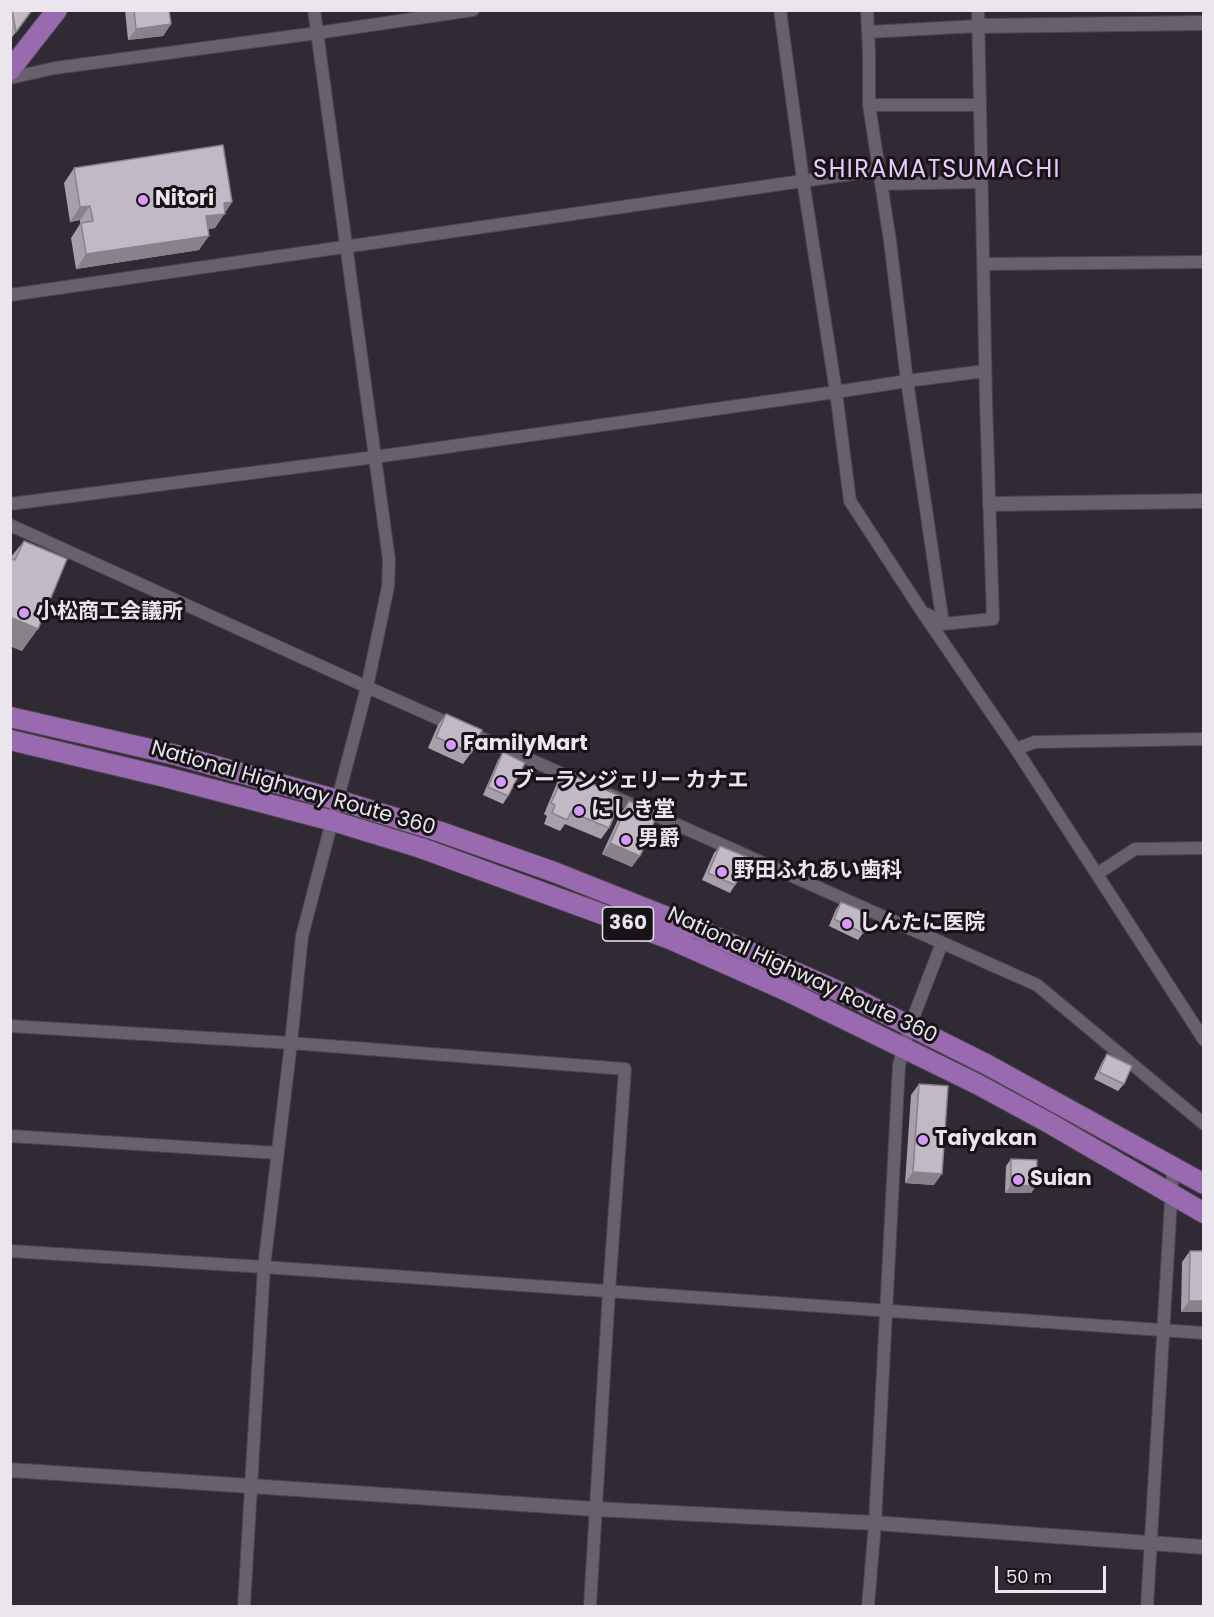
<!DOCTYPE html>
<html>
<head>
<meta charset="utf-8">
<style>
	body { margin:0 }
	#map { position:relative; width:1214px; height:1617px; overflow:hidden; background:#302a34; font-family:Poppins,sans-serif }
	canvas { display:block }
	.frame { position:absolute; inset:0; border:12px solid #ebe6ed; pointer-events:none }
	.scale { position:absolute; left:995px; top:1566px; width:111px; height:27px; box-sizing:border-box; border:3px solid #ebe6ed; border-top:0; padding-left:8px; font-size:18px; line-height:21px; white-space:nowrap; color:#ebe6ed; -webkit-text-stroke:4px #171418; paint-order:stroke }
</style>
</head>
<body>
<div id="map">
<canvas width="1214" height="1617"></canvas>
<div class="frame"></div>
<div class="scale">50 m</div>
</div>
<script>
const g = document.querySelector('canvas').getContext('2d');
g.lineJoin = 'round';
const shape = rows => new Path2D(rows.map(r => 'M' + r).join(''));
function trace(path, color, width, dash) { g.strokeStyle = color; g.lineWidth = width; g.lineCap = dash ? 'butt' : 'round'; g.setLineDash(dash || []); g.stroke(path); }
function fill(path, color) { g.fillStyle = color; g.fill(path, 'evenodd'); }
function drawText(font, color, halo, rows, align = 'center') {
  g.font = font + ' Poppins,"Noto Sans JP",sans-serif'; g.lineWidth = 6; g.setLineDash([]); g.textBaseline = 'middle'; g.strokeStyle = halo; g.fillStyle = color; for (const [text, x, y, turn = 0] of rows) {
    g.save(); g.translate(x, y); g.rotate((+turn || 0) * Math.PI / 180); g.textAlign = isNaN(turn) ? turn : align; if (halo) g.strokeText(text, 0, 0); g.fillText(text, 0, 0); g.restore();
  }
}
const minor = shape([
	[780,10,803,180,836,392,850,501,921,610,1016,749,1204,1040],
	[867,10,869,53,869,105,890,241,907,381,943,624],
	[868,32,978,26],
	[10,78,55,68,317,33,473,10],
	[869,105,980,105],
	[881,184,981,182],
	[984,264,1204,262],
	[10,295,879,170],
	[10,504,375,457,836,392,907,381,985,371],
	[10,525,367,687,578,781],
	[927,614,943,624,993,619,986,401,978,10],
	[1016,749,1035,742,1204,739],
	[608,794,1037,985,1204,1124],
	[1097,874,1135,849,1204,848],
	[10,1026,291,1043,625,1069,609,1291,590,1606],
	[10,1136,278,1153],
	[10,1251,264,1267,1204,1333],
	[244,1606,264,1267,291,1043,302,936,367,687,388,587,389,560,314,10],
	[868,1606,875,1523,899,1065,910,1026,942,943],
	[1147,1606,1173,1167]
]);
const tertiary = shape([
	[978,26,1204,23],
	[990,504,1204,501],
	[10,1470,595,1509,875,1523,1204,1547]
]);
const trunk = shape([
	[10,70,57,10],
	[10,717,176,755,338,800,441,832,554,872,700,930,856,999,986,1064,1204,1184],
	[10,740,165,777,333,821,421,848,670,939,787,991,977,1084,1049,1123,1204,1213]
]);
trace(minor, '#4b454d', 14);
trace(tertiary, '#4b454d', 16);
trace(trunk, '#4b454d', 22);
trace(minor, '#68606c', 12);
trace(tertiary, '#68606c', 14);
trace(trunk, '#9a6ab0', 20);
fill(shape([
	[10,10,33,10,10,40],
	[125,10,169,10,171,24,163,36,128,40],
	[74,168,232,202,215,228,208,229,199,250,76,269,71,238,80,224,80,220,70,222,64,183],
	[24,541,22,651,10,646,10,558],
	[446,714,471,753,463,764,428,748,438,725],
	[503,752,508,796,503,804,483,795,498,760],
	[565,772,609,828,601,839,565,824,560,831,544,824,547,816,544,814,557,783],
	[629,801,632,867,602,854,621,813],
	[720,846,735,885,730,893,702,880,714,853],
	[841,902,863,933,858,940,829,926,836,909],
	[1107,1054,1124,1084,1118,1091,1094,1079,1102,1062],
	[919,1084,934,1185,905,1183,911,1095],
	[1011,1159,1036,1186,1031,1193,1005,1193,1006,1166],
	[1190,1251,1202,1312,1181,1312,1182,1262]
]), '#a79faa');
fill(shape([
	[171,24,163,36,128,40,136,29],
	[232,202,215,228,196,231,206,216,224,203],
	[90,206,80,220,70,222,80,207],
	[209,236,199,250,76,269,86,254],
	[10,617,38,629,22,651,10,646],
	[610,843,640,856,632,867,602,854],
	[913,1172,942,1174,934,1185,905,1183],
	[1011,1185,1036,1186,1031,1193,1005,1193],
	[1189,1301,1203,1301,1203,1311,1202,1312,1181,1312]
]), '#88828b');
const building = shape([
	[12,10,32,10,16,32,12,10],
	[134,10,169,10,171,24,136,29,134,10],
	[223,145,232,202,224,203,225,214,206,216,209,236,86,254,81,223,93,221,90,206,80,207,74,168,223,145],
	[24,541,67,559,38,629,10,617,10,558,15,560,24,541],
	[446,714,482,730,471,753,436,737,446,714],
	[503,752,525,763,508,796,488,787,503,752],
	[565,772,622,797,609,828,571,812,567,820,552,813,555,805,551,803,565,772],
	[629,801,657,815,640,856,610,843,629,801],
	[720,846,747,857,735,885,708,873,720,846],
	[841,902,870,914,863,933,834,919,841,902],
	[1107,1054,1132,1066,1124,1084,1099,1072,1107,1054],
	[919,1084,948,1086,942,1174,913,1172,919,1084],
	[1011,1159,1037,1160,1036,1186,1011,1185,1011,1159],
	[1190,1251,1203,1251,1203,1301,1189,1301,1190,1251]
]);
fill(building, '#c2b9c6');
trace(building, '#88828b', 1.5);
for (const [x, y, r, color] of [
	[143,200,6,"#d89af8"],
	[24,613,6,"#d89af8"],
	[451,745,6,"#d89af8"],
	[501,782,6,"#d89af8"],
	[579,811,6,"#d89af8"],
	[626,840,6,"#d89af8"],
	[722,872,6,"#d89af8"],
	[847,924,6,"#d89af8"],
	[923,1140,6,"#d89af8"],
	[1018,1180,6,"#d89af8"]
]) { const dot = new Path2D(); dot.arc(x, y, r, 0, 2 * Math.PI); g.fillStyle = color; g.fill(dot); trace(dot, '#171418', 2); }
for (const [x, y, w] of [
	[628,924,51]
]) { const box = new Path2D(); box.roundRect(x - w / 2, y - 17, w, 34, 4.5); g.fillStyle = '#171418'; g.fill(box); trace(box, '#ebe6ed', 1.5); }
drawText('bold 20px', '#ebe6ed', null, [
	["360",628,924]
]);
drawText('bold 21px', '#ebe6ed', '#171418', [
	["Nitori",155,200],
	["小松商工会議所",36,613],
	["FamilyMart",463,745],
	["ブーランジェリー カナエ",513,782],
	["にしき堂",591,811],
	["男爵",638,840],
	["野田ふれあい歯科",734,872],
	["しんたに医院",859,924],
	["Taiyakan",935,1140],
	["Suian",1030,1180]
], 'left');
drawText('21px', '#ebe6ed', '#171418', [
	["National Highway Route 360",293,789,16],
	["National Highway Route 360",802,976,25]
]);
g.letterSpacing = '1.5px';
drawText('24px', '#eccafe', '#171418', [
	["SHIRAMATSUMACHI",937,171]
]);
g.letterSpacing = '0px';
</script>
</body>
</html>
